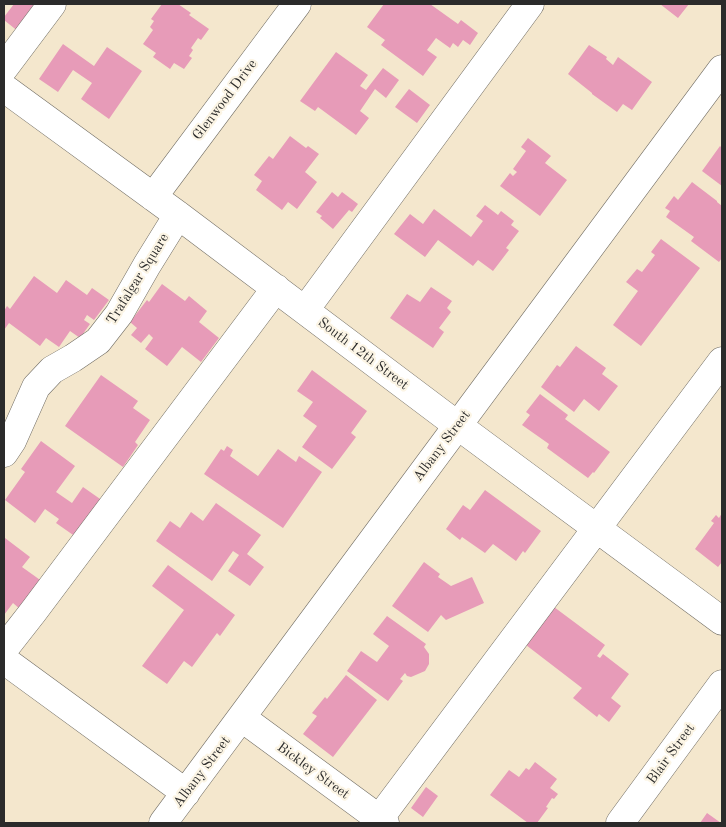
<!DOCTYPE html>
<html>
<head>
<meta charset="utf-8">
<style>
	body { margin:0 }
	#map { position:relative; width:726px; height:827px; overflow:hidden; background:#f4e7cd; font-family:"Old Standard TT",serif }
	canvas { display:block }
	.frame { position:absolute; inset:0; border:5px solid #2b2b2b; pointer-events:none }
</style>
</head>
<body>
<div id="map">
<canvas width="726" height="827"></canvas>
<div class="frame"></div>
</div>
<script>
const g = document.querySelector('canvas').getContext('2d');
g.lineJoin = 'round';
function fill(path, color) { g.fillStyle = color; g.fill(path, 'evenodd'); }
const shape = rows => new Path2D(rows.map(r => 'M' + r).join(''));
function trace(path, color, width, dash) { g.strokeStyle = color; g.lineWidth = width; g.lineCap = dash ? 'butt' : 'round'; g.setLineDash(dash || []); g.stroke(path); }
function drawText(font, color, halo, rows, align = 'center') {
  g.font = font + ' "Old Standard TT",serif'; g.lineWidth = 4.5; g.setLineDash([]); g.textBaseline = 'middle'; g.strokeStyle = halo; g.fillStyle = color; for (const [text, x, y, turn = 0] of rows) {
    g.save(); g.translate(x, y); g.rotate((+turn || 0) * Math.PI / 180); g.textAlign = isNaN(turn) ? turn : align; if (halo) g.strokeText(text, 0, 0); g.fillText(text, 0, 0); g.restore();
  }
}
fill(shape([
	[14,4,37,4,19,32,4,20,4,17],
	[162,4,178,4,191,13,189,15,209,29,201,40,198,38,191,48,193,50,189,56,192,58,184,69,174,63,170,69,153,57,156,53,143,44,153,30,150,27,154,21,151,19],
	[384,4,430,4,458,24,461,20,478,33,470,45,463,40,458,47,453,43,450,48,436,38,427,50,437,57,423,76,381,45,385,40,367,27],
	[660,4,689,4,678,18],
	[63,44,94,66,107,47,142,71,109,119,81,99,92,83,73,70,58,92,39,79],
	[589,45,607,57,606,59,613,65,618,57,652,82,632,110,623,104,617,112,592,94,592,93,568,74],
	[336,52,368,75,360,86,366,90,383,68,399,80,386,98,375,89,360,111,369,118,356,135,318,107,315,111,300,101],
	[409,89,430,105,417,123,395,107],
	[290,136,306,148,308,146,319,154,305,172,317,182,297,209,288,202,282,210,256,190,262,181,254,175,269,156,273,159],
	[528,138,551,156,545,163,567,180,540,216,500,186,510,173,513,176,517,172,513,169,526,151,521,147],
	[720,146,722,148,722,186,702,171],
	[692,182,717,201,717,202,722,206,722,258,719,262,691,241,694,237,666,217,670,211,665,208,674,196,678,200],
	[332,192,338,197,342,192,358,204,352,212,349,210,333,229,320,218,322,216,316,212],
	[485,205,498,215,501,211,514,221,511,225,519,231,506,248,509,250,493,271,478,260,473,266,438,240,425,257,394,234,410,214,423,224,434,209,471,237,483,221,476,216],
	[661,239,700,268,641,346,613,325,638,291,626,282,637,269,642,272,655,255,651,252],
	[34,276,57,293,66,280,87,295,92,288,109,300,94,320,87,315,84,320,90,324,80,338,70,331,59,347,46,338,40,346,9,323,4,330,4,311,7,306,10,309],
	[162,284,185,301,189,296,207,311,199,322,219,338,201,362,182,347,167,366,145,349,153,338,149,334,141,343,131,335,137,328,130,322,147,300,149,302],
	[431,287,452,301,447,308,451,312,439,328,444,332,433,348,390,318,407,294,420,302],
	[576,346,606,368,602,374,618,386,599,411,584,399,574,412,541,387,557,365,560,367],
	[312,370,367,411,351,433,356,437,332,469,302,447,317,426,303,416,313,402,297,391],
	[101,375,138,401,133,408,150,420,135,442,138,445,123,467,65,426],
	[540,394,568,415,565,419,610,452,594,473,593,472,588,478,547,448,549,444,522,425,530,415,526,412],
	[41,441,75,466,56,492,72,503,83,487,103,501,76,537,56,523,59,519,45,509,35,523,5,500,25,472,21,469],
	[227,446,233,450,230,456,258,476,278,449,296,462,299,456,322,472,283,528,204,474,221,449,224,451],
	[485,490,541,531,525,553,523,551,516,561,493,544,485,553,462,537,460,540,446,529,463,505,470,510],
	[216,503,261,535,247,554,264,567,250,586,228,571,239,555,233,551,212,581,156,541,170,521,180,528,191,512,203,521],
	[722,513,722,562,718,567,695,549,714,523,711,521,716,515,719,518],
	[5,538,30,557,22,567,43,582,21,610,13,603,4,615,4,540],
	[424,562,440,574,438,577,451,586,472,577,484,603,446,620,441,615,428,632,392,606],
	[168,565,235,615,220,636,217,633,192,667,184,661,167,684,142,666,184,610,152,586],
	[554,607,605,645,597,656,600,658,603,654,629,674,611,698,621,706,609,722,599,714,597,717,573,698,582,688,526,645],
	[387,616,426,644,424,647,429,654,429,664,425,671,411,677,407,676,405,673,400,679,403,681,388,701,347,671,361,651,377,662,389,646,373,634],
	[346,675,377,700,333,757,303,734,317,716,312,713,325,697,327,699],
	[535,762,557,779,550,788,558,794,554,799,552,798,546,807,548,808,537,823,528,823,490,795,509,770,519,777,526,768,529,770],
	[426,787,438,796,423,817,411,808],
	[707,813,721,823,700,823]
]), '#e79bb8');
const minor = shape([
	[4,68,52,4],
	[4,88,178,215,457,425,722,621],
	[153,197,297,4],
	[305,310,530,4],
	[4,453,12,441,36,387,52,370,73,358,98,341,119,314,147,265,178,215],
	[4,649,33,612,276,288],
	[4,660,186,793],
	[242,718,385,823],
	[379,819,722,361],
	[163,823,722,69],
	[620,823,722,684]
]);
trace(minor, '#716d64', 29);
trace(minor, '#fff', 28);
drawText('14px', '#2b2b2b', '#fcf5e5', [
	["Glenwood Drive",225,100,-53],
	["Trafalgar Square",138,279,-58],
	["South 12th Street",363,354,37],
	["Albany Street",442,446,-53],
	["Blair Street",671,754,-54],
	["Bickley Street",313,771,36],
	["Albany Street",202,772,-53]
]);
</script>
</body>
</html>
